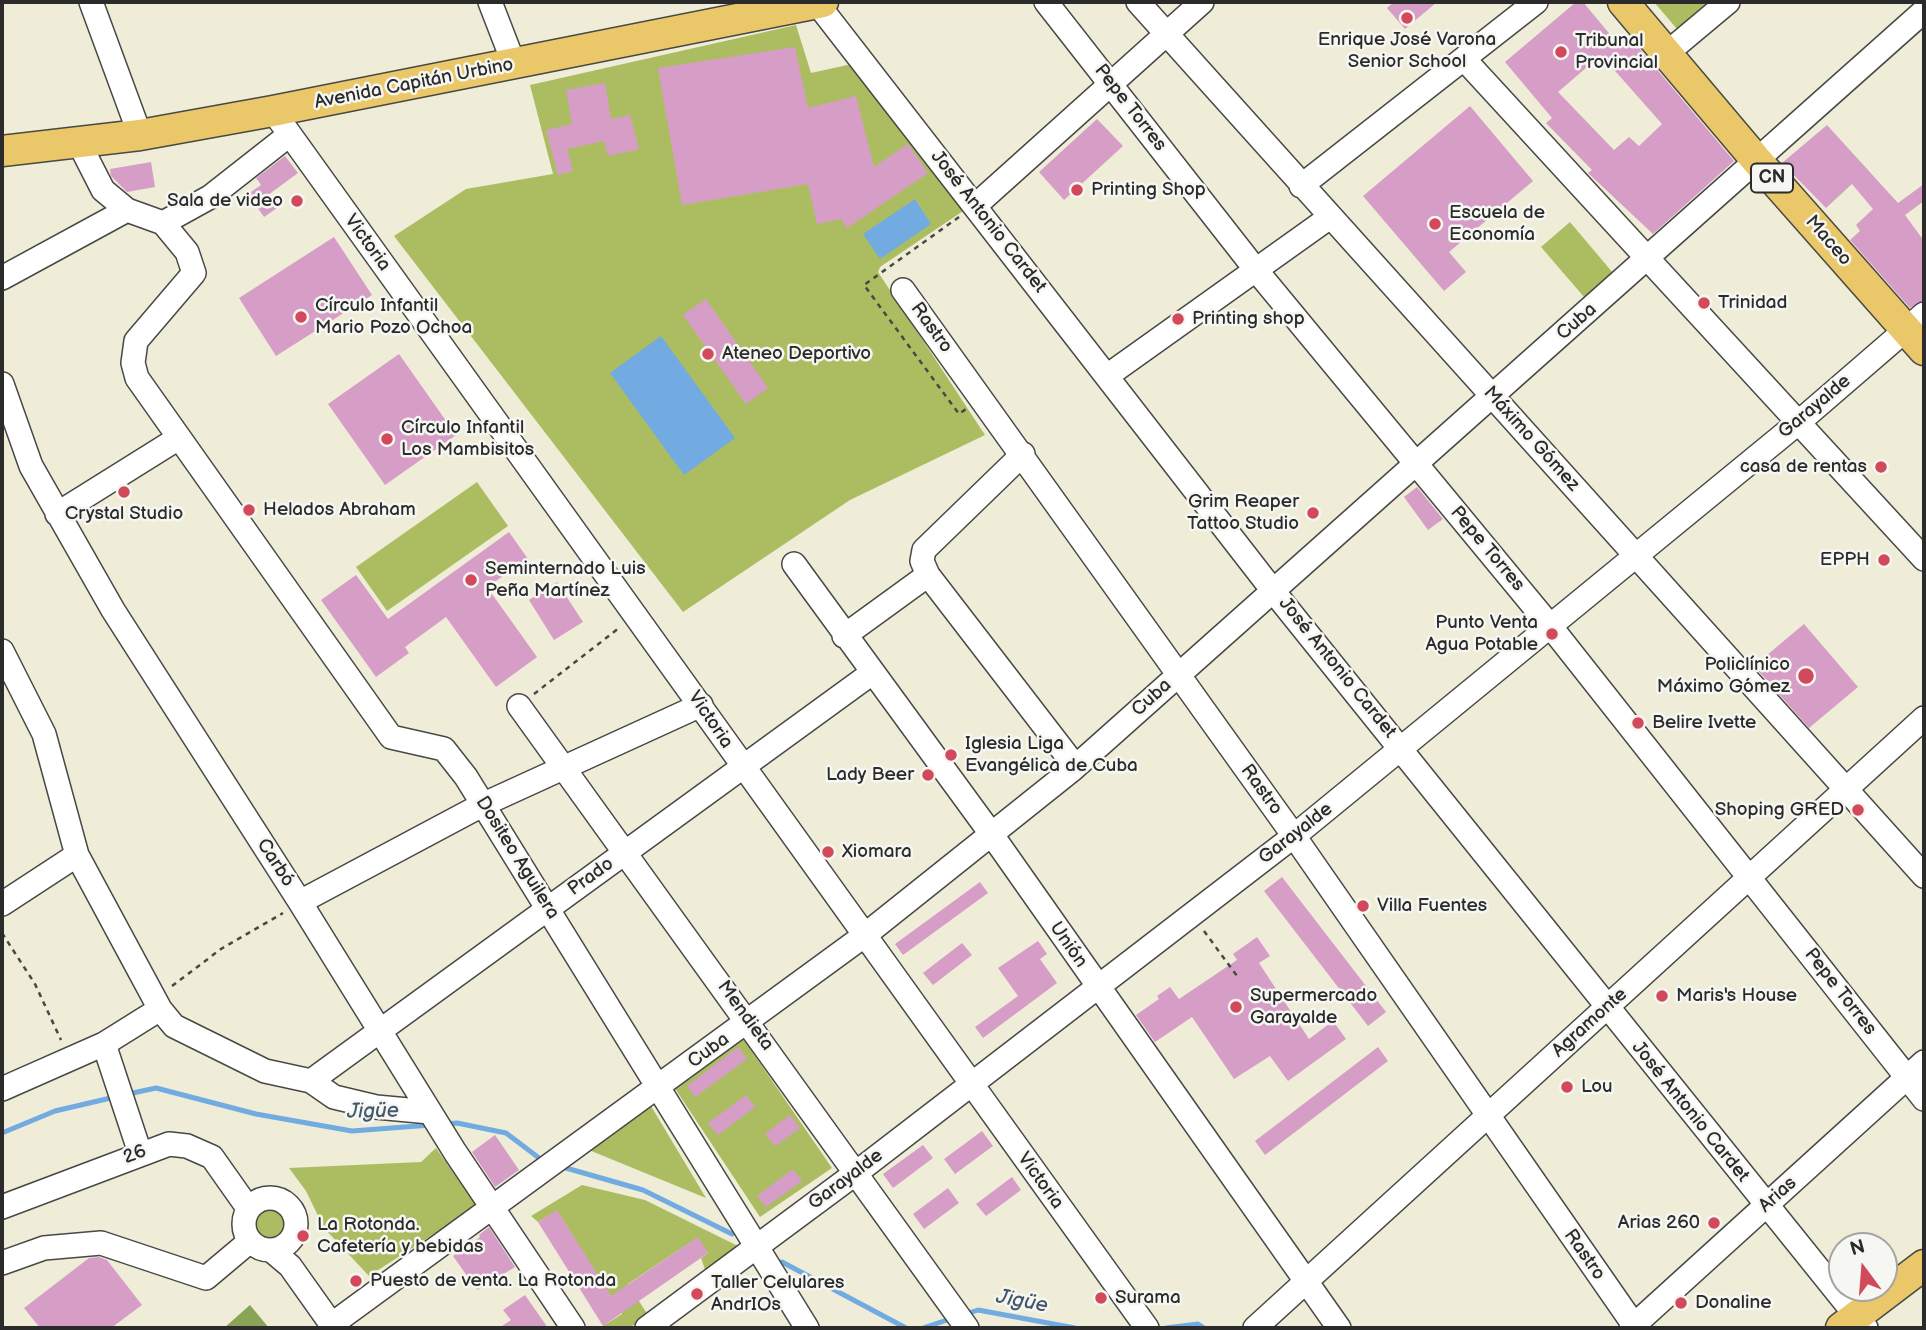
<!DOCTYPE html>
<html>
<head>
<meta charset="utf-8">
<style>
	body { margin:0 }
	#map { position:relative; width:1926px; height:1330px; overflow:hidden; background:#efecd8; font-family:"Balsamiq Sans",sans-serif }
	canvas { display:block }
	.frame { position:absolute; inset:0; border:4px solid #2b2b2b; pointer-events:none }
	.north { position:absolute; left:1828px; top:1232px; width:70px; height:70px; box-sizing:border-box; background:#f6f6f2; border:2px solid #a5a5a2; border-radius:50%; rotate:344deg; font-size:19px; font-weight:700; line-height:28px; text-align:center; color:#2b2b2b }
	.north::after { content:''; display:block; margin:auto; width:24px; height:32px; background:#d1495b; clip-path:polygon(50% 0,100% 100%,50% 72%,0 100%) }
</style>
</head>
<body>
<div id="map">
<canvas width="1926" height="1330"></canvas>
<div class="frame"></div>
<div class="north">N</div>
</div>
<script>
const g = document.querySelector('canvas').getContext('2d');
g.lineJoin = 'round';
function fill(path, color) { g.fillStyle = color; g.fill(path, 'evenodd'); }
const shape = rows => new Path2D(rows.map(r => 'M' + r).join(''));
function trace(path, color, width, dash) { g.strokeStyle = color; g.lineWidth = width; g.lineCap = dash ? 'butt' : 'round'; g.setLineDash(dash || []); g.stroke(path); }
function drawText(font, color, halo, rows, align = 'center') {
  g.font = font + ' "Balsamiq Sans",sans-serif'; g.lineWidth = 5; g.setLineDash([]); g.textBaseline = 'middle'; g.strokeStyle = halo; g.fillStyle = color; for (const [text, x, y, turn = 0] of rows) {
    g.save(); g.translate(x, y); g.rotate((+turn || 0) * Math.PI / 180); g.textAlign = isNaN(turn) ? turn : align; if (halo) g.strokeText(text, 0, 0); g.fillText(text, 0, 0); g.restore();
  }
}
fill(shape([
	[1654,2,1709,2,1677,29],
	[796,25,811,73,861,62,969,207,880,267,878,272,985,435,850,500,683,612,394,236,466,189,553,174,530,85],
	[1570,222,1613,273,1584,297,1541,247],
	[477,482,508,526,387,611,356,567],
	[740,1034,832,1168,760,1217,672,1084],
	[648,1101,706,1198,584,1148],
	[436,1148,477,1206,369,1276,324,1228,306,1191,289,1168,421,1162],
	[582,1185,645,1200,746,1250,708,1278,701,1258,708,1253,697,1238,628,1284,648,1315,629,1328,605,1328,603,1326,622,1314,557,1211,538,1222,531,1216],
	'252 1223a18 18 0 1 1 36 0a18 18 0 1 1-36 0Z'
]), '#acbd61');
fill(shape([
	[250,1305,269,1328,224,1328]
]), '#89a457');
fill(shape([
	[915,199,931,224,880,259,863,234],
	[661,336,735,438,684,475,610,373]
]), '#71abe1');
trace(shape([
	[128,1094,156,1088,256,1114,352,1131,431,1125],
	[444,1124,457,1123,506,1133,543,1161],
	[2,1133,55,1111,115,1097],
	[559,1166,643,1190,732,1234],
	[782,1262,906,1328],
	[966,1314,978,1310,1075,1328],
	[923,1328,953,1318],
	[1166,1328,1198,1324,1204,1328]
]), '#71abe1', 5);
fill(shape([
	[1394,2,1437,2,1405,29,1387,8],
	[1576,2,1583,2,1618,44,1628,35,1734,161,1653,234,1588,173,1592,170,1546,123,1552,118,1505,62],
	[1601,55,1662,124,1639,146,1629,137,1614,150,1558,92],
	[795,47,808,108,856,96,874,167,908,144,928,173,847,228,841,219,817,224,808,184,682,205,658,68],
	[605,83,611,119,630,115,639,149,608,156,604,141,567,149,573,171,558,175,546,130,572,124,566,90],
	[1470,106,1533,181,1449,252,1466,272,1444,291,1363,196],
	[1097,119,1123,146,1064,200,1039,172],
	[1827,125,1898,203,1924,184,1924,201,1905,215,1924,241,1924,300,1910,308,1850,240,1860,231,1856,225,1873,209,1852,184,1826,208,1782,163],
	[285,156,298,173,268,195,277,208,264,217,248,194,261,185,256,178],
	[151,162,155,187,127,192,111,176,110,169],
	[334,237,372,295,276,356,239,298],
	[706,299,768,388,746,404,683,315],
	[399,354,456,435,385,485,328,404],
	[1417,487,1443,519,1428,530,1404,497],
	[509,532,528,559,487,587,537,657,496,687,446,617,405,647,409,653,376,677,321,600,356,575,388,619],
	[557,582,583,622,554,640,529,600],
	[1804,624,1858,687,1809,728,1754,666],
	[1282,877,1386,1012,1368,1026,1264,891],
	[980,882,988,893,903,955,895,944],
	[1257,937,1270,956,1259,963,1309,1039,1333,1021,1346,1039,1288,1081,1270,1056,1234,1079,1192,1017,1155,1042,1136,1015,1159,999,1157,996,1170,987,1179,999,1237,960,1233,954],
	[1038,941,1047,954,1040,959,1057,983,983,1038,975,1027,1018,996,998,968],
	[962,943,972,955,933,985,923,973],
	[738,1047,747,1059,695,1097,687,1086],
	[1378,1047,1388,1061,1265,1155,1255,1141],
	[746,1095,755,1107,718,1135,708,1123],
	[790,1115,800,1128,775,1146,765,1134],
	[982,1131,993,1146,955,1174,944,1159],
	[495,1135,519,1170,495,1187,472,1152],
	[923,1145,933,1158,893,1188,883,1174],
	[793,1169,802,1181,766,1207,757,1196],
	[1012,1177,1021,1190,986,1216,976,1204],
	[948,1188,959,1203,924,1229,913,1214],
	[557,1210,611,1296,698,1237,708,1253,603,1326,538,1222],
	[489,1227,515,1267,477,1290,453,1256,480,1237,479,1235],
	[99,1257,107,1260,142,1305,111,1328,40,1328,24,1308,89,1258],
	[525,1295,548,1328,499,1328,511,1320,503,1310]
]), '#d69ec7');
const minor = shape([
	[91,2,140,135],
	[490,2,514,64],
	[816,2,1274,592,1866,1328],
	[1046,2,1256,270,1551,627,1924,1099],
	[1138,2,1924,876],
	[1667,53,1728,2],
	[1464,59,1924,559],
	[273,111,1147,1328],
	[79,143,103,190,127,210,163,223,187,252,194,273,136,341,133,363,137,378,391,737,444,749,466,777,807,1328],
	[1301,186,1536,2],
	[976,205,1202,2],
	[163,223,210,197,289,135],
	[2,278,127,210],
	[903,290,1294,836,1636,1328],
	[1107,376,1330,217],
	[2,384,31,466,113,610,300,902,455,1152,573,1328],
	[57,514,177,439],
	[794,564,992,835,1339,1328],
	[928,575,1075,766],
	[844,636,928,575,922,561,924,550,1023,454],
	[2,651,44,734,77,855,160,1009,174,1026,265,1071,311,1081,334,1097,376,1107,430,1112],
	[519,706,967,1328],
	[300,902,482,805,701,705],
	[2,904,77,855],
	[104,1044,140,1153],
	[311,1081,872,673],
	[2,1089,104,1044,160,1009],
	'244 1224a26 26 0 1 1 52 0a26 26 0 1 1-52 0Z',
	[2,1207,169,1144,187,1146,212,1157,248,1208],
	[271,1250,290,1266,334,1328],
	[2,1263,44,1248,101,1243,206,1278,250,1241],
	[331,1325,865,935,1073,769,1924,11],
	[647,1328,856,1173,1294,836,1799,422,1924,314],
	[1255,1328,1924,718],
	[1631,1328,1924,1062]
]);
const major = shape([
	[1623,2,1758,162,1924,350],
	[2,151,140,135,273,111,823,2],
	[1841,1328,1924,1265]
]);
trace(minor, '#484845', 26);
trace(major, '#484845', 33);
trace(shape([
	[959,217,864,285,959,414,966,409],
	[534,694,619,628],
	[1204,931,1237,976],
	[2,933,35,984,61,1040],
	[172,986,221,949,283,913]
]), '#484845', 2.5, [5, 5]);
trace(minor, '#fff', 23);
trace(major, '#eac769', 30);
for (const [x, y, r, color] of [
	[1407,18,7,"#d1495b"],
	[1561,52,7,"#d1495b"],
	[1077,190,7,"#d1495b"],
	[297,201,7,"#d1495b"],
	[1435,224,7,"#d1495b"],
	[1704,303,7,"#d1495b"],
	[301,317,7,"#d1495b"],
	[1178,319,7,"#d1495b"],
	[708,354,7,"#d1495b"],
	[387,439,7,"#d1495b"],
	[1881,467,7,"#d1495b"],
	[124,492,7,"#d1495b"],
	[249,510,7,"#d1495b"],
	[1313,513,7,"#d1495b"],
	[1884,560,7,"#d1495b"],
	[471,580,7,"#d1495b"],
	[1552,634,7,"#d1495b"],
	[1806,676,9,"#d1495b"],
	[1638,723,7,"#d1495b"],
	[951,755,7,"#d1495b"],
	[928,775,7,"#d1495b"],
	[1858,810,7,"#d1495b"],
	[828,852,7,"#d1495b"],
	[1363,906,7,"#d1495b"],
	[1662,996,7,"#d1495b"],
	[1236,1007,7,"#d1495b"],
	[1567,1087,7,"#d1495b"],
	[1714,1223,7,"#d1495b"],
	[303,1236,7,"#d1495b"],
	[356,1281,7,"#d1495b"],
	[697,1294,7,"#d1495b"],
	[1101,1298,7,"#d1495b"],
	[1681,1303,7,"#d1495b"]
]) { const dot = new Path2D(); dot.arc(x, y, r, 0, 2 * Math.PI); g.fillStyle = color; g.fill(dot); trace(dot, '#f6f6f2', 2.5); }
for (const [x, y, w] of [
	[1772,178,42]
]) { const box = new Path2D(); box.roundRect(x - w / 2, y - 14.5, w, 29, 5); g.fillStyle = '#f6f6f2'; g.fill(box); trace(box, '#2b2b2b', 2); }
drawText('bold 18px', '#2b2b2b', null, [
	["CN",1772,178]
]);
drawText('19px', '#2b2b2b', '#f6f6f2', [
	["Enrique José Varona",1407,40,"center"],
	["Senior School",1407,62,"center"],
	["Tribunal",1575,41],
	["Provincial",1575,63],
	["Printing Shop",1091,190],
	["Sala de video",283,201,"right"],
	["Escuela de",1449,213],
	["Economía",1449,235],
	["Trinidad",1718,303],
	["Círculo Infantil",315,306],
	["Mario Pozo Ochoa",315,328],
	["Printing shop",1192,319],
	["Ateneo Deportivo",722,354],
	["Círculo Infantil",401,428],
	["Los Mambisitos",401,450],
	["casa de rentas",1867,467,"right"],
	["Grim Reaper",1299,502,"right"],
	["Tattoo Studio",1299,524,"right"],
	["Helados Abraham",263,510],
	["Crystal Studio",124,514,"center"],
	["EPPH",1870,560,"right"],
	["Seminternado Luis",485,569],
	["Peña Martínez",485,591],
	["Punto Venta",1538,623,"right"],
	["Agua Potable",1538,645,"right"],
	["Policlínico",1790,665,"right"],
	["Máximo Gómez",1790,687,"right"],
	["Belire Ivette",1652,723],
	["Iglesia Liga",965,744],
	["Evangélica de Cuba",965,766],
	["Lady Beer",914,775,"right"],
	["Shoping GRED",1844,810,"right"],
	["Xiomara",842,852],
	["Villa Fuentes",1377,906],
	["Supermercado",1250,996],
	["Garayalde",1250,1018],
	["Maris's House",1676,996],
	["Lou",1581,1087],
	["Arias 260",1700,1223,"right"],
	["La Rotonda.",317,1225],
	["Cafetería y bebidas",317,1247],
	["Puesto de venta. La Rotonda",370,1281],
	["Taller Celulares",711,1283],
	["AndrIOs",711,1305],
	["Surama",1115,1298],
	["Donaline",1695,1303]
], 'left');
drawText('19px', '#2b2b2b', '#f6f6f2', [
	["Avenida Capitán Urbino",414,84,-11],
	["Pepe Torres",1130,108,52],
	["José Antonio Cardet",988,222,52],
	["Maceo",1828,241,49],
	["Victoria",367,243,54],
	["Cuba",1577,322,-41],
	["Rastro",931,328,54],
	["Garayalde",1815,407,-40],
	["Máximo Gómez",1531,439,48],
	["Pepe Torres",1487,549,50],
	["José Antonio Cardet",1337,668,51],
	["Cuba",1152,698,-42],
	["Victoria",710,720,56],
	["Rastro",1261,790,54],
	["Garayalde",1296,834,-38],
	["Dositeo Aguilera",517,858,58],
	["Carbó",275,863,57],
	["Prado",591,877,-36],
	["Unión",1068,945,55],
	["Pepe Torres",1840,992,52],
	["Mendieta",745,1016,54],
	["Agramonte",1590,1023,-42],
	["Cuba",709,1051,-36],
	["José Antonio Cardet",1690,1112,51],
	["26",135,1155,-21],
	["Garayalde",846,1180,-37],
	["Victoria",1040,1181,54],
	["Arias",1778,1195,-42],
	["Rastro",1584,1255,55]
]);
drawText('italic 21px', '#44586b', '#f6f6f2', [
	["Jigüe",373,1112,-1],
	["Jigüe",1022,1302,11]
]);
</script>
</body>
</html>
